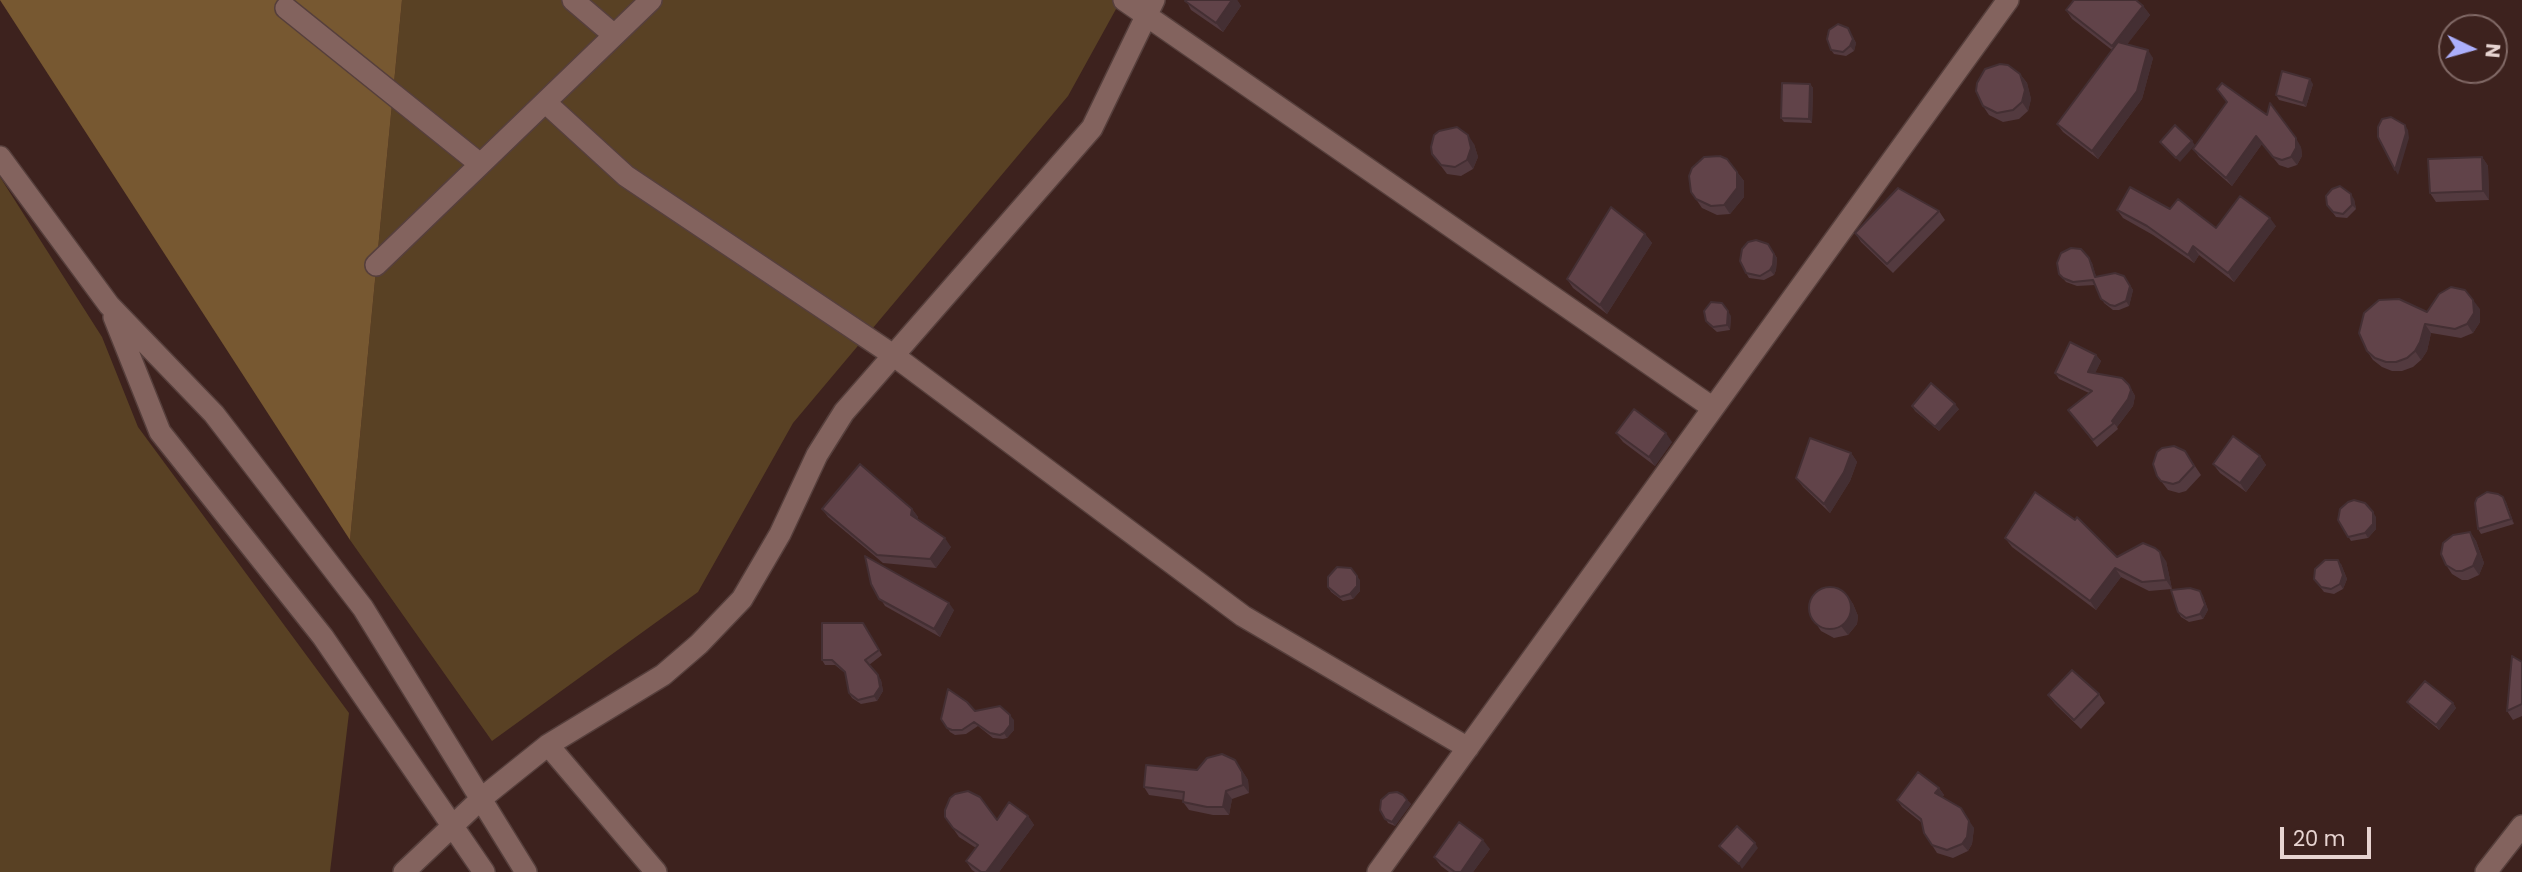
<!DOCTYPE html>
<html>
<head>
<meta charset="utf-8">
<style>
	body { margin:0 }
	#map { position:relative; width:2522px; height:872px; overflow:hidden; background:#3d221e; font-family:Poppins,sans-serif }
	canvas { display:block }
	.north { position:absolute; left:2438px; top:14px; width:70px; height:70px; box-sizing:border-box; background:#3d221e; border:2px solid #816966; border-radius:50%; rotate:95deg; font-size:19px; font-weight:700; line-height:28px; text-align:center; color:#e7d4d1 }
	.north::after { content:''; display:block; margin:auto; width:24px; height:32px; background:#acaffb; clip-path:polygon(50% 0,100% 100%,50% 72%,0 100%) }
	.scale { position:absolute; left:2280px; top:827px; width:91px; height:32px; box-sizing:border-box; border:4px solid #e7d4d1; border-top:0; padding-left:9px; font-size:21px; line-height:24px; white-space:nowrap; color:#e7d4d1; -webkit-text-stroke:5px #3d221e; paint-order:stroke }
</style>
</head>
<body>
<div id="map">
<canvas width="2522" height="872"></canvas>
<div class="north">N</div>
<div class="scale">20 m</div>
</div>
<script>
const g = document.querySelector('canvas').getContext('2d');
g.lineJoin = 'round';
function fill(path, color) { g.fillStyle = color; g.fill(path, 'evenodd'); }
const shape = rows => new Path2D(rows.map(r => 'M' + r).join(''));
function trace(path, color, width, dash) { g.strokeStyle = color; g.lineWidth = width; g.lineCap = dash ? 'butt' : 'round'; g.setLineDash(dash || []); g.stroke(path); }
fill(shape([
	[402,0,1121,0,1068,96,793,423,698,592,492,741,350,540],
	[0,177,102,337,138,427,349,713,330,872,0,872]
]), '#594124');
fill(shape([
	[0,0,402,0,350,540]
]), '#775831');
const minor = shape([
	[573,0,614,35],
	[1124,0,1713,408],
	[286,8,480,164],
	[545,102,626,176,893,355,1243,616,1468,748],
	[0,157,109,305,214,414,363,608,526,872],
	[376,265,651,0],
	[114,317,160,432,323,637,484,872],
	[548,745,656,872],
	[404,872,482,798,548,745,663,675,699,644,742,599,780,534,817,455,844,412,1092,128,1154,0],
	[1378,872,2008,0],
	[2486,872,2522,826]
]);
trace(minor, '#563f3c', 24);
trace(minor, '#83635e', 21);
fill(shape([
	[1186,0,1237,0,1241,6,1223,32,1191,10],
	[2143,6,2150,15,2127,44,2153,58,2142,99,2098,159,2063,132,2057,124,2112,50,2072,19,2066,10],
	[1848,28,1856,43,1854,51,1846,56,1834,54,1831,50],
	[2020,74,2027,83,2031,99,2028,111,2019,119,2003,122,1989,115,1983,106],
	[1810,84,1813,88,1812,123,1784,122,1781,118],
	[2313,84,2306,107,2279,100,2276,95],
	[2217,89,2301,147,2302,156,2297,165,2288,168,2279,165,2262,144,2232,186,2199,157,2193,149,2227,103],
	[1474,144,1478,157,1473,169,1461,176,1447,174,1432,154],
	[2482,157,2488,166,2489,200,2436,202,2430,193],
	[1737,172,1744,181,1744,197,1730,214,1717,215,1702,208,1691,192],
	[2354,199,2356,209,2347,218,2336,217,2327,205],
	[2170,209,2216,228,2276,226,2234,282,2199,255,2194,263,2153,235,2123,218,2117,210],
	[1939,211,1945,220,1893,273,1861,242,1855,233],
	[1645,234,1652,243,1607,314,1573,288,1567,279],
	[1768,244,1777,258,1776,270,1774,275,1764,280,1749,278,1746,273],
	[2089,258,2092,263,2096,277,2124,276,2133,290,2129,306,2119,310,2113,310,2104,303,2095,285,2077,286,2066,282,2059,274],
	[2480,309,2480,322,2473,333,2461,338,2431,333,2427,351,2421,360,2413,367,2402,371,2392,371,2382,367,2373,360,2367,351,2427,312],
	[1731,316,1730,330,1717,332,1709,325,1706,321],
	[2096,355,2101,361,2095,373,2129,385,2135,396,2133,406,2117,427,2118,429,2097,447,2073,416,2089,393,2059,379,2055,373],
	[1912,406,1959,409,1939,431,1915,411],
	[1616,433,1672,442,1655,466,1623,442],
	[2185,451,2201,475,2186,491,2179,493,2168,490,2157,476],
	[1851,453,1857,462,1850,481,1830,513,1803,487,1796,478],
	[2260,456,2266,465,2246,492,2220,473,2213,464],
	[2503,497,2506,502,2514,524,2481,534,2478,529],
	[822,509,912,509,918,517,918,519,951,547,936,568,883,563,828,517],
	[2376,517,2376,529,2368,538,2351,541,2338,520],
	[2470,532,2476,541,2484,563,2479,575,2468,580,2462,580,2452,574,2446,565],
	[2005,538,2117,557,2166,561,2172,589,2149,591,2121,577,2096,610,2012,547],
	[2341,564,2347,579,2343,589,2334,594,2324,592,2314,579],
	[1360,580,1360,591,1353,599,1343,601,1331,592,1328,587],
	[871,584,954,610,940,637,885,606],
	[2200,591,2203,596,2208,610,2203,619,2189,622,2181,617,2178,612],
	[1847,595,1853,604,1858,616,1857,624,1848,635,1834,638,1821,631,1815,622],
	[863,623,882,655,869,665,881,680,883,691,877,701,861,704,852,698,849,693,846,674,835,665,825,665,822,660],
	[2522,662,2522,716,2513,720,2507,711],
	[2099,694,2105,703,2081,729,2055,704,2048,695],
	[2407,702,2453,703,2456,708,2439,730,2411,707],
	[975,711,1014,720,1014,730,1007,738,1003,739,993,738,978,726,966,734,955,735,950,732,941,719],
	[1235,760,1248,780,1249,793,1232,799,1229,815,1213,815,1189,810,1183,802,1184,800,1149,795,1144,787,1197,770],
	[1939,788,1944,795,1942,798,1974,828,1972,844,1968,851,1953,858,1937,853,1924,833,1922,823,1902,807,1897,800],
	[1407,800,1411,804,1395,826,1388,823,1380,810],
	[1028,816,1034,825,999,872,975,872,972,870,966,861,976,848,959,837,945,817,997,820],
	[1490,849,1473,872,1449,872,1441,866,1434,857]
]), '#533a3f');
fill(shape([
	[1232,0,1237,0,1241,6,1223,32,1216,23],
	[2143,6,2150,15,2119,55,2112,46],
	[1848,28,1856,43,1854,51,1850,46],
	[2148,50,2153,58,2142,99,2098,159,2092,151],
	[2020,74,2027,83,2031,99,2028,111,2022,102],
	[2310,79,2313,84,2306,107,2303,103],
	[1810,84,1813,88,1812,123,1809,119],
	[2405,125,2408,130,2409,138,2398,175,2395,170],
	[1468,135,1474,144,1478,157,1473,169,1467,160],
	[2256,136,2262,144,2232,186,2226,178],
	[2296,138,2301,147,2302,156,2297,165,2291,157],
	[2192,141,2195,145,2180,162,2176,158],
	[2482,157,2488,166,2489,200,2483,191],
	[1737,172,1744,181,1744,197,1730,214,1724,205],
	[2351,194,2354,199,2356,209,2352,205],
	[2270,218,2276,226,2234,282,2228,273],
	[1645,234,1652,243,1607,314,1600,305],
	[2193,246,2199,255,2194,263,2188,255],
	[1774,254,1777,258,1776,270,1774,275,1770,270],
	[2089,258,2092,263,2098,282,2095,277],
	[2130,286,2133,290,2129,306,2126,301],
	[2473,300,2480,309,2480,322,2473,333,2467,324],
	[1728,311,1731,316,1730,330,1727,325],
	[2425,324,2431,333,2427,351,2421,360,2415,351],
	[2096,355,2101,361,2093,378,2088,372],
	[2129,385,2135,396,2133,406,2117,427,2112,421],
	[1955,404,1959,409,1939,431,1935,427],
	[1666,433,1672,442,1655,466,1649,457],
	[1851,453,1857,462,1850,481,1830,513,1824,504],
	[2260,456,2266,465,2246,492,2240,483],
	[2503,497,2506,502,2514,524,2511,519],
	[912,509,918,517,917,523,911,515],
	[2373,512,2376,517,2376,529,2368,538,2365,533],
	[2470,532,2476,541,2484,563,2479,575,2473,566],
	[945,538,951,547,936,568,930,559],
	[2160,552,2166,561,2172,589,2166,580],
	[2338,560,2341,564,2347,579,2343,589,2340,584],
	[2115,568,2121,577,2096,610,2090,601],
	[1357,576,1360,580,1360,591,1353,599,1350,594],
	[2200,591,2203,596,2208,610,2203,619,2200,614],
	[1847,595,1853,604,1858,616,1857,624,1848,635,1841,626],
	[949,603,954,610,940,637,934,629],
	[878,675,881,680,883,691,877,701,874,696],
	[2453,703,2456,708,2439,730,2436,725],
	[1010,715,1014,720,1014,730,1007,738,1004,733],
	[1235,760,1248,780,1249,793,1243,785],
	[1939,788,1944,795,1940,801,1935,793],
	[1226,791,1232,799,1229,815,1223,807],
	[1407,800,1411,804,1395,826,1392,822],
	[1961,808,1974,828,1972,844,1968,851,1962,844],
	[1028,816,1034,825,999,872,986,872],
	[1483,840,1490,849,1473,872,1461,872],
	[1755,843,1758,848,1742,869,1739,864]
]), '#442f33');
const building = shape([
	[1186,0,1232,0,1216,23,1185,1,1186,0],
	[2074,0,2136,0,2143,6,2112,46,2066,10,2074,0],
	[1838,24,1848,28,1853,39,1850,46,1843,52,1831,50,1827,39,1829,30,1838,24],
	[2118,42,2148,50,2137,91,2092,151,2057,124,2118,42],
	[2000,64,2008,65,2020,74,2025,90,2022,102,2013,110,1997,113,1983,106,1976,91,1977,83,1985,69,2000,64],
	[2282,71,2310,79,2303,103,2276,95,2282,71],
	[1782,83,1810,84,1809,119,1781,118,1782,83],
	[2222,83,2267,115,2270,103,2296,138,2296,148,2291,157,2282,160,2273,157,2256,136,2226,178,2193,149,2227,102,2217,89,2222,83],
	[2391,117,2405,125,2406,133,2395,170,2378,137,2378,127,2382,119,2391,117],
	[2175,125,2192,141,2176,158,2160,142,2175,125],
	[1457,127,1468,135,1471,148,1467,160,1455,167,1441,165,1432,154,1431,147,1434,135,1439,131,1457,127],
	[1720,156,1727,159,1737,172,1737,188,1724,205,1711,206,1696,199,1691,192,1689,176,1692,168,1704,157,1720,156],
	[2482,157,2483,191,2430,193,2428,159,2482,157],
	[2340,186,2351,194,2352,205,2343,214,2333,212,2327,205,2326,196,2332,189,2340,186],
	[2130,187,2170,209,2178,199,2216,228,2240,196,2270,218,2228,273,2193,246,2188,255,2147,226,2117,210,2130,187],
	[1898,188,1939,211,1887,264,1855,233,1898,188],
	[1611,207,1645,234,1600,305,1567,279,1611,207],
	[1756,240,1768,244,1774,254,1773,265,1770,270,1760,276,1746,273,1740,261,1742,249,1748,242,1756,240],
	[2071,248,2081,249,2089,258,2095,277,2115,273,2124,276,2130,286,2126,301,2115,306,2110,305,2101,299,2093,280,2073,282,2063,278,2059,274,2057,263,2061,253,2071,248],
	[2451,287,2465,290,2473,300,2474,313,2467,324,2455,329,2425,324,2420,342,2415,351,2407,358,2396,362,2386,362,2375,358,2367,351,2359,333,2364,313,2379,300,2399,299,2427,312,2439,294,2451,287],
	[1711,302,1722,303,1728,311,1727,325,1713,327,1706,321,1704,311,1711,302],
	[2070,342,2096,355,2088,372,2122,378,2129,385,2131,390,2128,399,2112,421,2114,423,2093,440,2068,410,2092,391,2055,373,2070,342],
	[1931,383,1955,404,1935,427,1912,406,1931,383],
	[1634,409,1666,433,1649,457,1616,433,1634,409],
	[2233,436,2260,456,2240,483,2213,464,2233,436],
	[1810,438,1851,453,1844,472,1824,504,1796,478,1810,438],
	[2174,446,2185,451,2194,466,2179,482,2173,484,2161,481,2157,476,2153,464,2157,452,2162,448,2174,446],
	[860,464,912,509,911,515,945,538,930,559,877,555,822,509,860,464],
	[2035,492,2075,520,2077,517,2117,557,2143,543,2155,548,2160,552,2166,580,2142,582,2115,568,2090,601,2005,538,2035,492],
	[2487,492,2498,494,2503,497,2511,519,2478,529,2475,503,2477,498,2487,492],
	[2354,500,2365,503,2373,512,2373,524,2365,533,2348,537,2338,520,2340,509,2348,502,2354,500],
	[2470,532,2478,554,2473,566,2462,571,2456,571,2446,565,2441,554,2443,543,2453,535,2470,532],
	[865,556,949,603,934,629,879,599,871,584,865,556],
	[2325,560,2338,560,2343,575,2340,584,2331,589,2321,587,2314,579,2315,569,2325,560],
	[1337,567,1351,568,1357,576,1357,586,1350,594,1340,597,1328,587,1328,577,1337,567],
	'1809 608a21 21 0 1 1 42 0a21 21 0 1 1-42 0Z',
	[2190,588,2200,591,2205,605,2200,614,2186,618,2178,612,2171,590,2190,588],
	[822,623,863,623,879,650,865,660,878,675,880,687,874,696,858,700,849,693,845,672,832,660,822,660,822,623],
	[2512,656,2522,662,2522,704,2507,711,2512,656],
	[2072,670,2099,694,2074,720,2048,695,2072,670],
	[2425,681,2453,703,2436,725,2407,702,2425,681],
	[948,689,967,702,975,711,1000,706,1010,715,1010,725,1004,733,1000,735,990,733,974,722,962,730,952,730,947,728,941,719,948,689],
	[1222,754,1235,760,1242,772,1243,785,1226,791,1223,807,1207,807,1183,802,1184,792,1144,787,1146,765,1197,770,1207,758,1222,754],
	[1918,772,1939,788,1935,793,1961,808,1969,821,1967,837,1962,844,1947,850,1932,845,1924,833,1921,819,1897,800,1918,772],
	[968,791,980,797,997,820,1009,802,1028,816,986,872,981,872,966,861,978,845,953,828,945,817,945,810,950,798,955,794,968,791],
	[1397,792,1403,795,1407,800,1392,822,1385,819,1380,810,1381,800,1389,793,1397,792],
	[1459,822,1483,840,1461,872,1455,872,1434,857,1459,822],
	[1737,826,1755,843,1739,864,1719,846,1737,826]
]);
fill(building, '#614349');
trace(building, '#442f33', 2);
</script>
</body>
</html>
